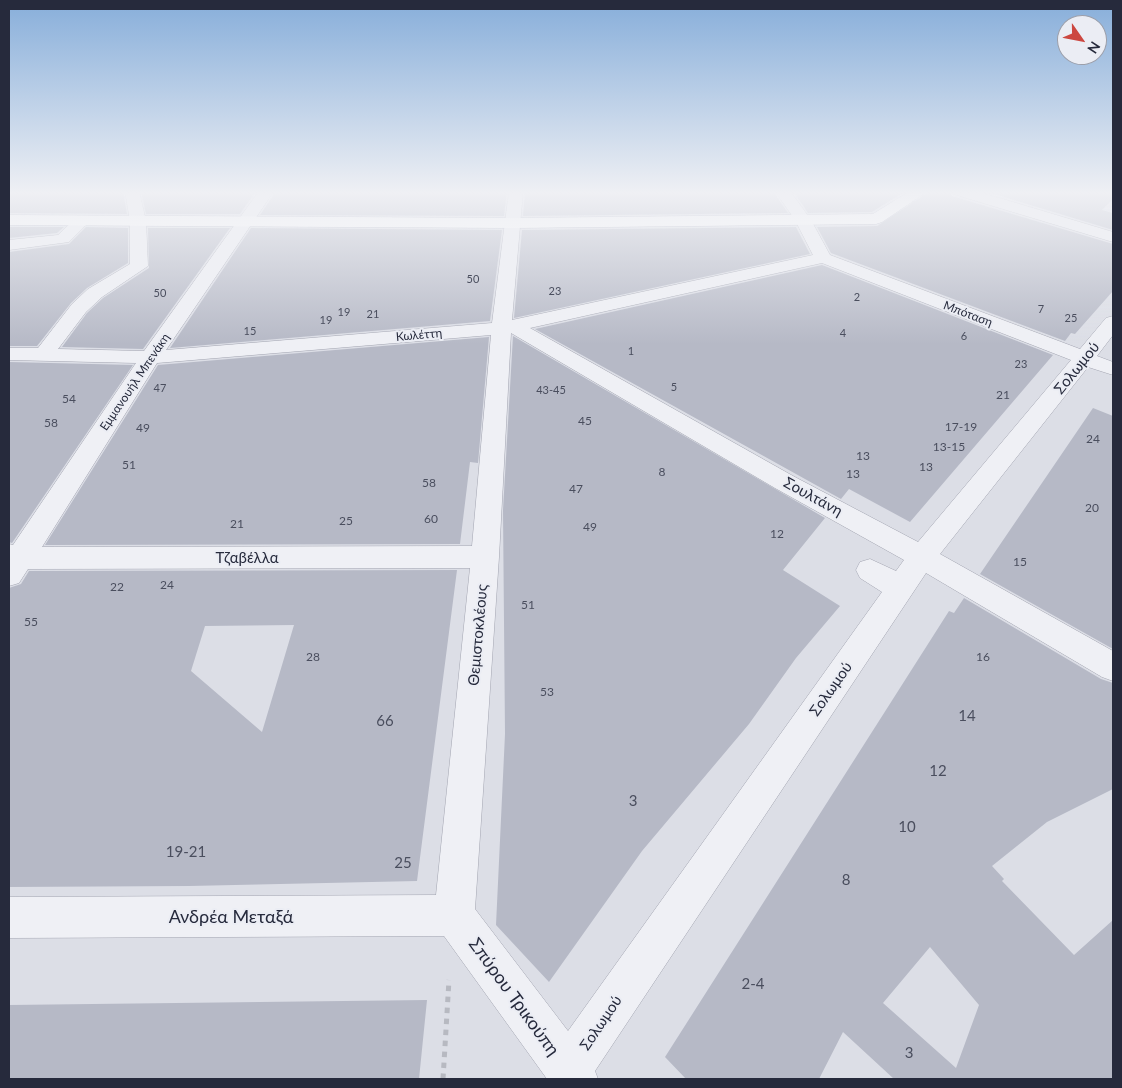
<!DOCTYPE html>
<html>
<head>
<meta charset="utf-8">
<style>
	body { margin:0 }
	#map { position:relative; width:1122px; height:1088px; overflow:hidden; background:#dcdee6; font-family:Lato,sans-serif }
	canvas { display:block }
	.frame { position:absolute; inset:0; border:10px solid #262a3c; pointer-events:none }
	.north { position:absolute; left:1057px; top:15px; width:50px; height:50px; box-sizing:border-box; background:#ebedf4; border:1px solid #9c9faa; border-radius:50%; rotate:123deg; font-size:14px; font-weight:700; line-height:20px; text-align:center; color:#262a3c }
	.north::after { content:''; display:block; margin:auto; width:18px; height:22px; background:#cc4740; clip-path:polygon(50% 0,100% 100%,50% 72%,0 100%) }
</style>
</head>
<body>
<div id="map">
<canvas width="1122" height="1088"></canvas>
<div class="frame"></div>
<div class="north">N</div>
</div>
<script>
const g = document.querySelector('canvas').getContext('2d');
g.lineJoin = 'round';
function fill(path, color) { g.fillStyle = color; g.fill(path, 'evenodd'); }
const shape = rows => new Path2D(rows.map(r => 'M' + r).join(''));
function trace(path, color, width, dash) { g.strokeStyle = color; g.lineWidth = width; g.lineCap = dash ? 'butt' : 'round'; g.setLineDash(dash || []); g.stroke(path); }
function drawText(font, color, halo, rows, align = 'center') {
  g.font = font + ' Lato,sans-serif'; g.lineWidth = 4; g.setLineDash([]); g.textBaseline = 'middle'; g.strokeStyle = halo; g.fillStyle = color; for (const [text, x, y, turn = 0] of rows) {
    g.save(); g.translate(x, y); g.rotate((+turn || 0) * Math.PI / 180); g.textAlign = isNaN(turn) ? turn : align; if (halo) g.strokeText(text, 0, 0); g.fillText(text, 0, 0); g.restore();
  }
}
fill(shape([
	[9,191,123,191,127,214,9,213],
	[141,191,256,191,240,214,146,214],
	[276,191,507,191,504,216,260,215],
	[525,191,773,191,788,213,523,216],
	[793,191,906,191,872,212,808,213],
	[930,191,949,191,952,196,1113,244,1113,291,1075,334,1071,333,1065,341,831,253,817,227,877,226],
	[984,191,1113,191,1113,199,1102,210,1113,213,1113,230],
	[9,227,64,227,57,233,9,238],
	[86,227,128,228,128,263,87,288,71,303,37,346,9,346,9,252,69,244],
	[796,227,810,254,514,318,522,230],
	[148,228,230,228,143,349,62,347,87,313,103,298,149,268],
	[251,228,502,230,490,321,170,348],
	[822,265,1053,355,910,522,849,489,841,499,535,329],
	[513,336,825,518,783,570,840,606,796,658,749,724,642,851,549,982,496,925,505,734,503,510],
	[489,337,478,463,470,462,460,544,45,545,158,365],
	[9,362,133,365,12,543,9,542],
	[1093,408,1113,416,1113,649,980,574],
	[457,570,417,881,189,886,9,887,9,588,21,584,29,571],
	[294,625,262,732,191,671,205,626],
	[964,598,1101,679,1113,683,1113,789,1047,822,992,866,1004,879,1002,881,1074,955,1113,920,1113,1079,894,1079,843,1032,819,1079,686,1079,665,1057,949,611,954,613],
	[930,947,979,1005,956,1068,883,1003],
	[427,1000,419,1079,9,1079,9,1005]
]), '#b6b9c6');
const minor = shape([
	[125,191,139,191,146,221,148,266,102,297,86,312,58,349,144,351,259,191,274,191,166,350,492,323,509,191,523,191,512,320,813,255,795,220,775,191,790,191,811,220,830,255,1080,349,1106,318,1113,316,1113,335,1097,356,1113,362,1113,375,1088,367,940,554,1113,651,1113,681,1102,677,926,573,595,1071,598,1079,547,1079,444,936,9,938,9,897,436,895,470,568,28,569,19,583,9,586,9,544,13,545,136,363,9,360,9,348,38,348,72,304,88,289,130,264,130,221,125,191],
	[822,263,1071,360,918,542,793,476,530,328,822,263],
	[511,333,775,488,904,560,896,571,870,559,860,562,856,570,860,578,882,592,568,1031,475,909,499,557,511,333],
	[491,335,472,546,42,547,157,363,491,335],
	[951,191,976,191,1113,232,1113,242,953,194,951,191],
	[82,216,90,221,69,242,9,250,9,240,58,235,76,218,82,216]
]);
const major = shape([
	[910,191,928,191,882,222,876,224,513,228,9,225,9,215,513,218,873,214,910,191]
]);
trace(minor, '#a2a4b0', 1);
trace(major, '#9ca0b2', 1);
trace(shape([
	[443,1079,449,980]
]), '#b7b9c1', 5, [5.5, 5.5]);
fill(minor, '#eff0f5');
fill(major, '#fff');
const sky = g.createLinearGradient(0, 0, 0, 344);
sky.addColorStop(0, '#87aeda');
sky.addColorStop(0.56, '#eff0f4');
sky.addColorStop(1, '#eff0f400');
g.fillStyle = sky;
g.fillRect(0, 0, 1122, 344);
drawText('11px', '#4a4e5e', null, [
	["50",473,279],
	["23",555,291],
	["50",160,293],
	["2",857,297],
	["7",1041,309],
	["19",344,312],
	["21",373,314],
	["25",1071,318],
	["19",326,320],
	["15",250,331],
	["4",843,333],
	["6",964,336],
	["1",631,351],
	["23",1021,364],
	["5",674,387],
	["47",160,388],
	["43-45",551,390]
]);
drawText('12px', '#262a3c', '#ebedf4', [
	["Μπόταση",968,314,21],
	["Κωλέττη",419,335,-5],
	["Εμμανουήλ Μπενάκη",135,382,-56]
]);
drawText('12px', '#4a4e5e', null, [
	["21",1003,395],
	["54",69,399],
	["45",585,421],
	["58",51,423],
	["17-19",961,427],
	["49",143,428],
	["24",1093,439],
	["13-15",949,447],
	["13",863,456],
	["51",129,465],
	["13",926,467],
	["8",662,472],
	["13",853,474],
	["58",429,483],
	["47",576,489],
	["20",1092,508],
	["60",431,519],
	["25",346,521],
	["21",237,524],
	["49",590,527],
	["12",777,534],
	["15",1020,562],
	["24",167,585],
	["22",117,587],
	["51",528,605],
	["55",31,622],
	["28",313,657],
	["16",983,657],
	["53",547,692]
]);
drawText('15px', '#262a3c', '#ebedf4', [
	["Σολωμού",1077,368,-51],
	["Σουλτάνη",813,497,29],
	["Τζαβέλλα",247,558],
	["Θεμιστοκλέους",478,635,-85],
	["Σολωμού",831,689,-55],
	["Σολωμού",601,1023,-56]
]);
drawText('15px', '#4a4e5e', null, [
	["14",967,716],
	["66",385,721],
	["12",938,771],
	["3",633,801],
	["10",907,827],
	["19-21",186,852],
	["25",403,863],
	["8",846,880],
	["2-4",753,984],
	["3",909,1053]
]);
drawText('18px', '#262a3c', '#ebedf4', [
	["Ανδρέα Μεταξά",231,917],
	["Σπύρου Τρικούπη",514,997,54]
]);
</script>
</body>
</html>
